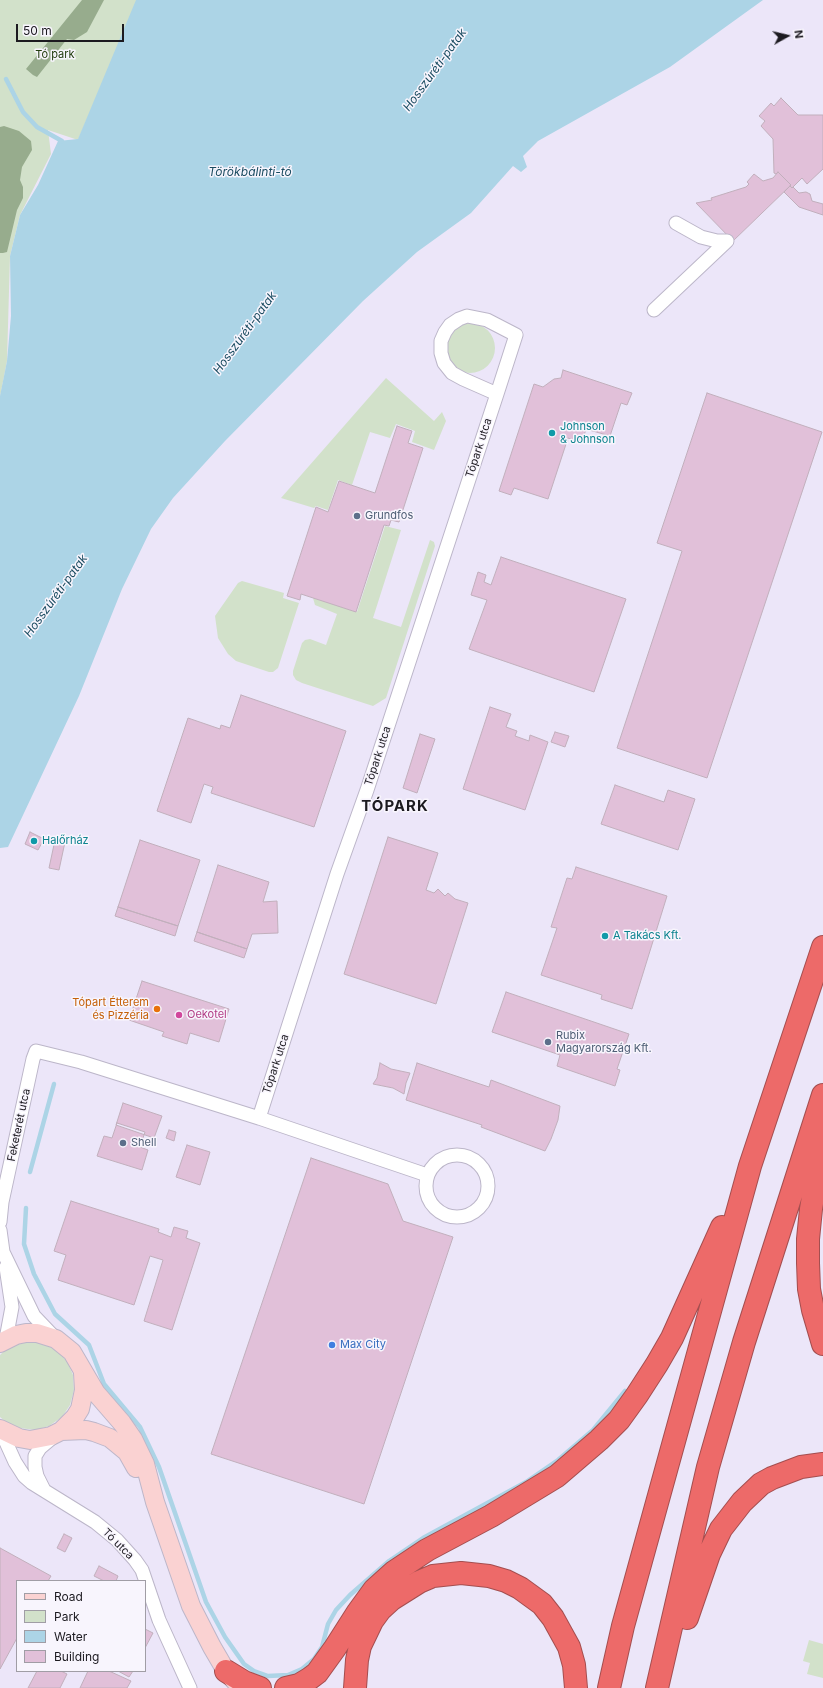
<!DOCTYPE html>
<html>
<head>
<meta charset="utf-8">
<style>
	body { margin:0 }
	#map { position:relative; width:823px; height:1688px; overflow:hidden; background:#ece6f9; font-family:Inter,sans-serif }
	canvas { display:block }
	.legend { position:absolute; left:16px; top:1580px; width:130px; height:92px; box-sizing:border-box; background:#f8f5fd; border:1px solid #a09da5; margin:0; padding:5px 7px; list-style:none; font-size:12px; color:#1c1a20 }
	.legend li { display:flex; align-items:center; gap:8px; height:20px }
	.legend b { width:20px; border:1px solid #a09da5 }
	.north { position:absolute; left:767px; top:16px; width:40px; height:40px; -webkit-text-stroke:3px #f8f5fd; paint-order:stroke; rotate:82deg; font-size:11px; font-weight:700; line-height:16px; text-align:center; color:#1c1a20 }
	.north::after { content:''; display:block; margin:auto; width:14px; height:18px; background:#1c1a20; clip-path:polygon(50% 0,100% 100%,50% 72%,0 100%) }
	.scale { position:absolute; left:16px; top:24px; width:108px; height:18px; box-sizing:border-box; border:2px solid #1c1a20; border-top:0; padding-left:5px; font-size:12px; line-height:14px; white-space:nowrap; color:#1c1a20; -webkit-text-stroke:3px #f8f5fd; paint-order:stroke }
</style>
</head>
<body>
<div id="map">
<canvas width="823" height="1688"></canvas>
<ul class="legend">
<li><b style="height:5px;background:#fad2d2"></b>Road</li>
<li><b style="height:11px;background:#d2e1ca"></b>Park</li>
<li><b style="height:11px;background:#acd4e6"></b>Water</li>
<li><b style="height:11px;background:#e1c0d9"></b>Building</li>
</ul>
<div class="north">N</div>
<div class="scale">50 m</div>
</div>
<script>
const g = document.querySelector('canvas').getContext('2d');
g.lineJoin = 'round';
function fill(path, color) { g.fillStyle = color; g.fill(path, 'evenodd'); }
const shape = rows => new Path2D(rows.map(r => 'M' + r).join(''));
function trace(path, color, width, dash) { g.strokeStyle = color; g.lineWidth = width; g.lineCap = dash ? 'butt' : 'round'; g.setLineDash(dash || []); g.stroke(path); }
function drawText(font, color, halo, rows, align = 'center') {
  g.font = font + ' Inter,sans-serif'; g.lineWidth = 3; g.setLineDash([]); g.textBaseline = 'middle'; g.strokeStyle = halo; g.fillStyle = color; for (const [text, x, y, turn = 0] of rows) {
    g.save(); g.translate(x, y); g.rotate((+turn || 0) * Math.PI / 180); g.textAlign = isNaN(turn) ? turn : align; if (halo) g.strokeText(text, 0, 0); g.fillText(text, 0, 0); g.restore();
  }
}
fill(shape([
	[0,0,138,0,78,140,48,130,51,154,20,215,10,256,7,361,0,397],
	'445 348a25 25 0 1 1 50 0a25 25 0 1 1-50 0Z',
	[386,378,434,421,442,412,446,421,434,450,412,442,415,431,396,424,390,438,370,432,352,485,338,480,328,510,316,506,314,508,281,498],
	[385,526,401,530,373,618,401,627,430,540,434,542,435,546,386,698,373,706,302,683,296,680,293,675,293,671,302,643,305,640,310,639,326,645,337,614,315,605,313,598,357,612],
	[242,581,284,593,283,598,299,603,278,668,273,672,269,672,236,661,228,654,218,638,215,616,238,583],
	[31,1342,45,1344,57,1351,67,1361,73,1375,74,1390,70,1405,62,1417,49,1426,35,1430,20,1428,6,1422,0,1417,0,1355,5,1350,18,1343],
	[809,1640,823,1644,823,1678,807,1674,810,1663,803,1661]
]), '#d2e1ca');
fill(shape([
	[82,0,104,0,87,32,74,40,67,39,37,77,33,75,26,69],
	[4,126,19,131,31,141,32,150,22,167,20,180,23,187,23,198,17,210,7,252,3,253,0,253,0,127]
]), '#97ac8d');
fill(shape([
	[136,0,763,0,670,67,538,141,523,156,527,167,521,172,513,166,471,213,417,252,363,301,225,441,173,498,151,529,122,589,79,696,8,847,0,848,0,396,7,361,11,316,10,256,20,215,38,185,58,141,78,139]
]), '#acd4e6');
trace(shape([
	[6,79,23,112,37,127,62,141],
	[30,1172,54,1084],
	[26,1208,24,1244,34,1274,55,1314,89,1345,104,1384,140,1427,159,1467,206,1602,225,1637,244,1664,254,1671,268,1676,288,1675,302,1669,314,1659,322,1647,328,1624,336,1610,350,1595,389,1561,423,1538,526,1482,558,1460,593,1430,625,1391]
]), '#acd4e6', 4.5);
const building = shape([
	[781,98,798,115,823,115,823,169,807,184,802,178,792,188,790,186,791,185,778,172,776,174,774,173,773,139,761,126,765,121,759,116,771,103,774,106,781,98],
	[778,172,791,185,733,241,696,203,712,200,711,198,746,187,749,184,747,182,754,174,763,181,773,178,778,172],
	[790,186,792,188,793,187,799,193,806,192,810,194,812,201,823,204,823,215,799,207,784,192,790,186],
	[563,370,632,393,627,405,621,403,610,436,586,429,582,443,568,438,548,499,514,488,511,495,499,491,534,384,543,387,554,379,561,378,563,370],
	[707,393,822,432,707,778,617,748,682,551,657,543,707,393],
	[397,426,412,431,408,443,423,448,399,522,391,520,389,526,384,525,356,612,301,594,300,600,287,596,316,507,328,512,339,481,375,493,397,426],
	[501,557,626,599,594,692,469,649,487,600,471,595,478,572,486,575,484,582,491,585,501,557],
	[241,695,346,731,314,827,211,793,213,787,204,784,191,823,157,811,188,718,220,729,221,725,230,728,241,695],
	[490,707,511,714,506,727,517,731,515,736,529,741,530,735,548,742,525,810,463,789,490,707],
	[555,732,569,736,565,747,551,742,555,732],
	[420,734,435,739,417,793,403,788,420,734],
	[615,785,664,802,668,790,695,799,678,850,601,824,615,785],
	[30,832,44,839,38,850,25,844,30,832],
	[388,837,438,853,426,890,434,893,438,889,445,896,448,893,455,899,468,903,436,1004,344,974,388,837],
	[55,840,65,842,59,870,49,868,55,840],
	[140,840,200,860,178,926,118,907,140,840],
	[218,865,269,882,263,902,277,901,278,933,252,934,247,949,197,932,218,865],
	[576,867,667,896,632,1009,601,999,602,995,541,975,557,928,551,927,567,878,572,879,576,867],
	[118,907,178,926,175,936,115,916,118,907],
	[197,932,247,949,244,958,194,941,197,932],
	[142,981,229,1009,219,1042,190,1033,187,1044,162,1036,164,1032,129,1020,142,981],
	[506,992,629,1034,617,1069,620,1070,615,1086,557,1066,560,1055,492,1032,506,992],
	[380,1063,391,1069,410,1073,406,1083,404,1094,393,1088,373,1084,377,1078,380,1063],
	[417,1063,489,1087,491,1080,560,1106,558,1120,551,1139,545,1151,481,1127,482,1125,406,1100,417,1063],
	[123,1103,162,1116,154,1138,116,1125,123,1103],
	[117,1123,145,1132,140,1147,148,1150,142,1170,97,1156,104,1136,112,1138,117,1123],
	[169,1130,176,1132,174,1141,166,1138,169,1130],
	[187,1145,210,1152,200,1185,176,1177,187,1145],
	[311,1158,388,1184,403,1221,453,1237,364,1504,211,1454,311,1158],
	[71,1201,159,1229,158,1232,171,1237,174,1227,188,1231,186,1238,200,1243,172,1330,144,1321,163,1260,150,1256,134,1305,58,1280,66,1255,54,1251,71,1201],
	[64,1534,72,1538,65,1552,57,1548,64,1534],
	[0,1548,51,1576,48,1581,17,1581,17,1638,0,1669,0,1548],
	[99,1566,118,1576,116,1581,104,1581,94,1576,99,1566],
	[145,1629,153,1633,145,1648,145,1629],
	[37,1671,61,1671,67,1674,60,1688,28,1688,37,1671],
	[88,1671,109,1671,131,1681,127,1688,80,1688,88,1671],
	[118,1671,133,1671,129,1677,118,1671]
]);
fill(building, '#e1c0d9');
trace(building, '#c1afbc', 1);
const street = shape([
	[676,223,701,237,717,241,727,241],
	[654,310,727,241],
	[259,1118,337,874,367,790,497,394,516,335,487,320,467,316,459,319,450,325,445,332,441,341,441,353,444,363,452,373,463,379,497,394],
	'426 1186a31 31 0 1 1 62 0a31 31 0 1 1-62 0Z',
	[0,1222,2,1202,33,1059,36,1051,81,1062,259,1118,427,1175],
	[0,1230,3,1252,34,1316,55,1338],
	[6,1267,12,1307,6,1339],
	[0,1429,15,1462,24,1476,32,1483,95,1522,117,1540,135,1560,142,1570,159,1620,190,1688],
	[44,1490,37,1476,35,1467,35,1456,40,1448,53,1437]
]);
const secondary = shape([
	[0,1343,16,1335,26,1333,37,1333,56,1339,72,1352,96,1393,122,1423,133,1439,145,1464,155,1502,191,1606,212,1647,226,1671,235,1681],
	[0,1429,19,1438,30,1440,51,1436,61,1431,75,1417,80,1409,84,1390,83,1373],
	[61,1431,86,1430,94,1432,110,1438,127,1452,136,1468]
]);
const highway = shape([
	[823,1137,811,1209,808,1239,808,1263,809,1289,813,1310,823,1344],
	[687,1618,709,1554,721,1529,742,1502,761,1484,772,1478,801,1467,823,1464],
	[226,1671,244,1682,260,1688],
	[286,1688,299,1685,309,1679,317,1673,335,1648,358,1612,374,1590,394,1572,427,1550,491,1516,557,1476,599,1440,619,1420,637,1395,657,1364,672,1338,722,1227],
	[355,1688,357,1660,360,1646,372,1621,380,1610,392,1599,419,1582,433,1576,461,1573,489,1576,506,1581,520,1588,542,1604,553,1618,569,1647,574,1665,576,1688],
	[609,1688,623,1626,750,1166,823,947],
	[657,1688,708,1467,744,1342,823,1095]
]);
trace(street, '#bcb6c9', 15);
trace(secondary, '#bcb6c9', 20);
trace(highway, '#a44e4f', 24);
trace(street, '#fff', 13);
trace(secondary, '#fad2d2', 18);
trace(highway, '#ed6a69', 22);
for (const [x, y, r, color] of [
	[552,433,4,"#0f9aa8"],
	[357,516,4,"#5c6f8a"],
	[34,841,4,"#0f9aa8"],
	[605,936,4,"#0f9aa8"],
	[157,1009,4,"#e8710a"],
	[179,1015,4,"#d1479c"],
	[548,1042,4,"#5c6f8a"],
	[123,1143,4,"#5c6f8a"],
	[332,1345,4,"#3f7fe0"]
]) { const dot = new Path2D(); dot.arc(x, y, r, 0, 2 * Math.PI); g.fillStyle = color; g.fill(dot); trace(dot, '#f8f5fd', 1.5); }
drawText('11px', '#223d0f', '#f8f5fd', [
	["Tó park",55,55]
]);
drawText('11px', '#0d838f', '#f8f5fd', [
	["Johnson",560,427],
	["& Johnson",560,440],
	["Halőrház",42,841],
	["A Takács Kft.",613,936]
], 'left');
drawText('11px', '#1c1a20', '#f8f5fd', [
	["Tópark utca",479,448,-72],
	["Tópark utca",378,756,-72],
	["Tópark utca",276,1064,-72],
	["Feketerét utca",19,1125,-78],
	["Tó utca",118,1544,45]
]);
drawText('11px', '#4e5e75', '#f8f5fd', [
	["Grundfos",365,516],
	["Rubix",556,1036],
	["Magyarország Kft.",556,1049],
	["Shell",131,1143]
], 'left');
drawText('11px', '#c56008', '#f8f5fd', [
	["Tópart Étterem",149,1003],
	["és Pizzéria",149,1016]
], 'right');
drawText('11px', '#b23c85', '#f8f5fd', [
	["Oekotel",187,1015]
], 'left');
drawText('11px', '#366cbe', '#f8f5fd', [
	["Max City",340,1345]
], 'left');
drawText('italic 12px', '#194b60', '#f8f5fd', [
	["Hosszúréti-patak",435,70,-54],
	["Törökbálinti-tó",250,172],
	["Hosszúréti-patak",245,333,-54],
	["Hosszúréti-patak",56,596,-54]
]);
g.letterSpacing = '1px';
drawText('bold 15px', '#1c1a20', '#f8f5fd', [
	["TÓPARK",395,806]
]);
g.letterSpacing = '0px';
</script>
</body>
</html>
